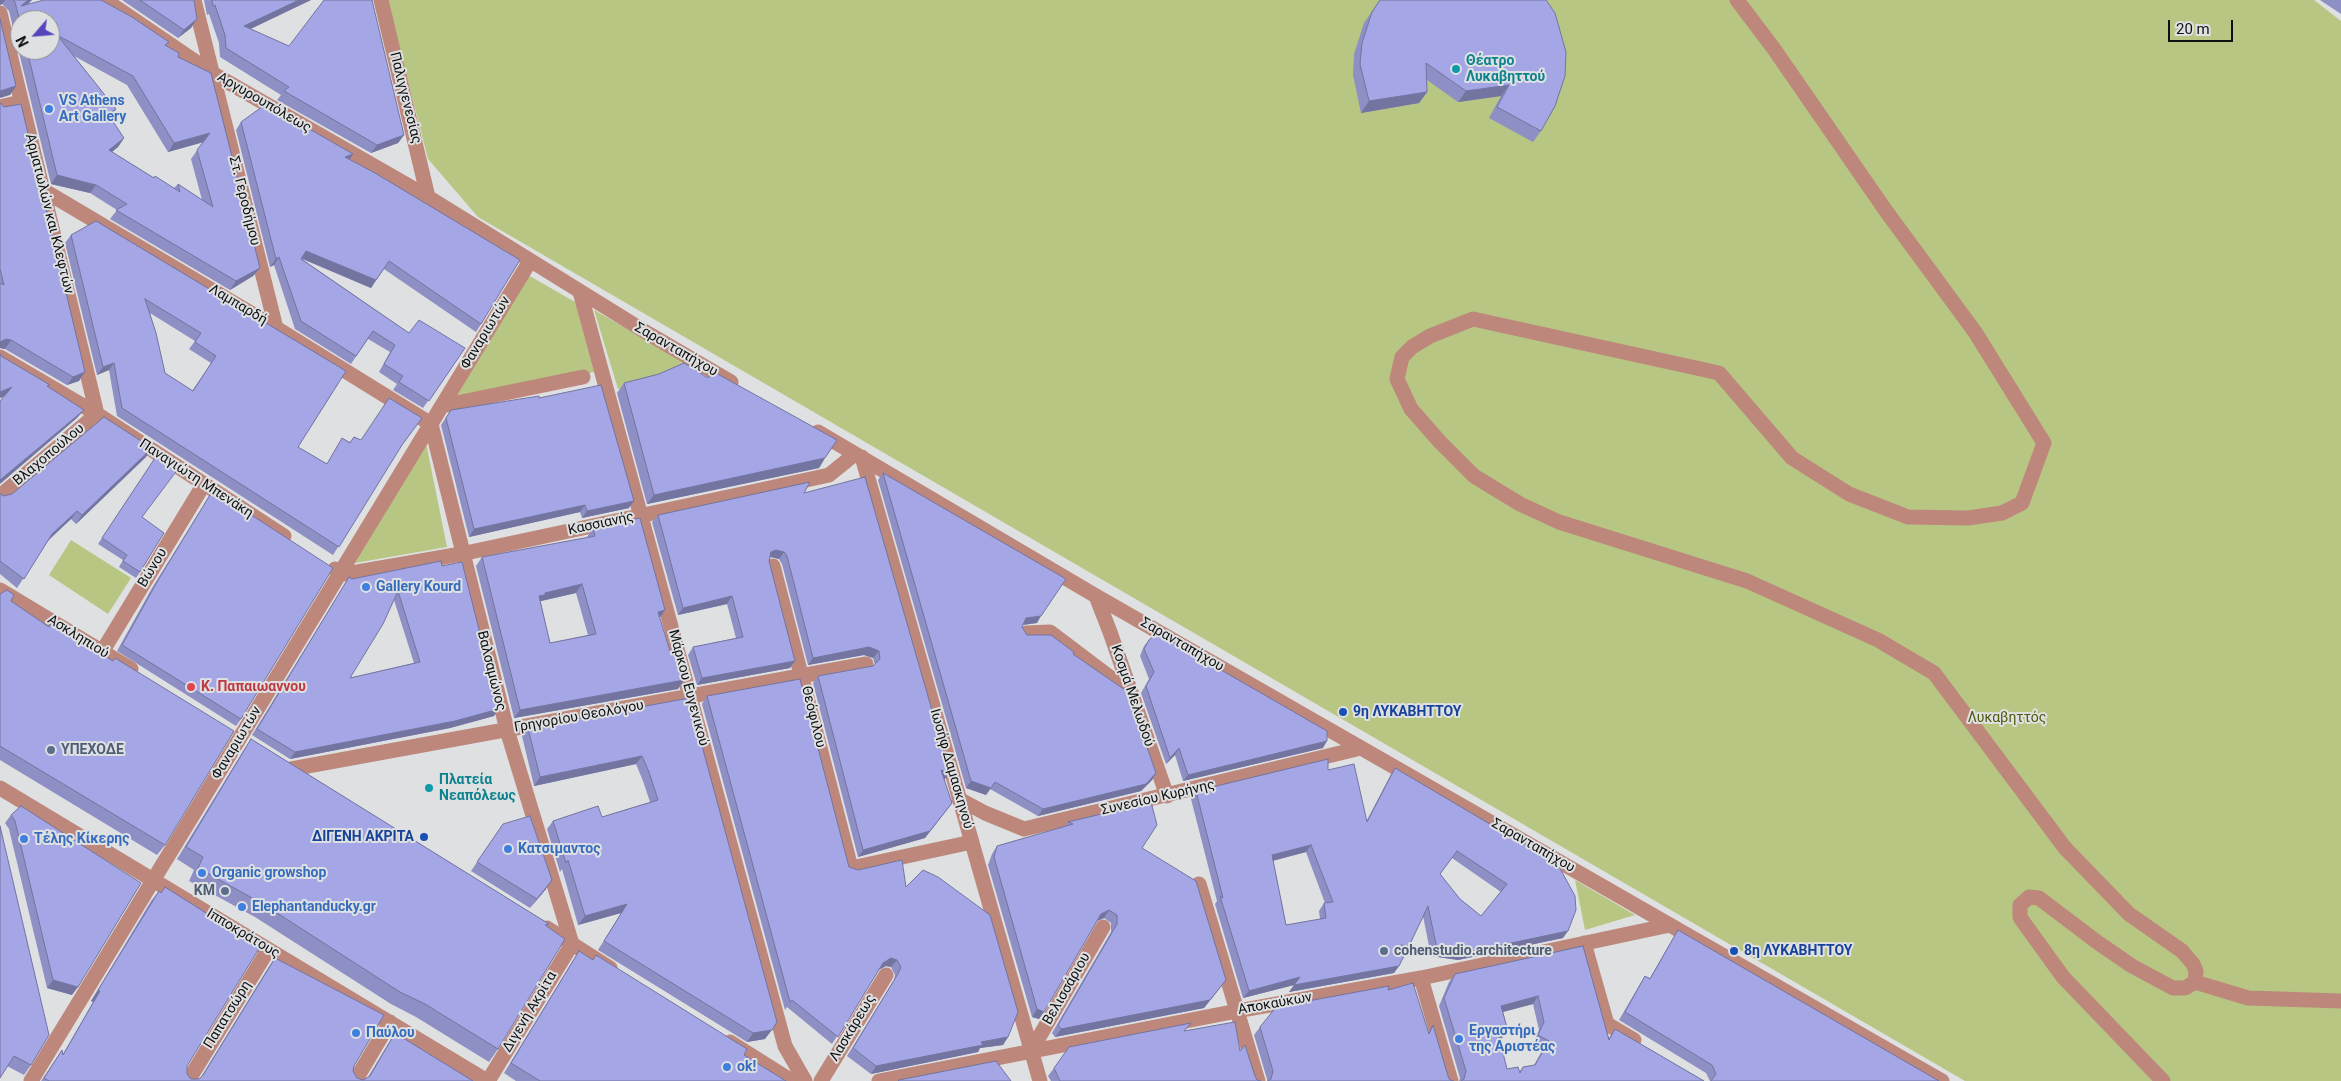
<!DOCTYPE html>
<html>
<head>
<meta charset="utf-8">
<style>
	body { margin:0 }
	#map { position:relative; width:2341px; height:1081px; overflow:hidden; background:#dfe0e2; font-family:Roboto,sans-serif }
	canvas { display:block }
	.north { position:absolute; left:10px; top:10px; width:50px; height:50px; box-sizing:border-box; background:#dfe0e2; border:1px solid #8c8d8e; border-radius:50%; rotate:243deg; font-size:14px; font-weight:700; line-height:20px; text-align:center; color:#101011 }
	.north::after { content:''; display:block; margin:auto; width:18px; height:22px; background:#54b; clip-path:polygon(50% 0,100% 100%,50% 72%,0 100%) }
	.scale { position:absolute; left:2168px; top:20px; width:65px; height:22px; box-sizing:border-box; border:2px solid #101011; border-top:0; padding-left:6px; font-size:15px; line-height:18px; white-space:nowrap; color:#101011; -webkit-text-stroke:4px #dfe0e2; paint-order:stroke }
</style>
</head>
<body>
<div id="map">
<canvas width="2341" height="1081"></canvas>
<div class="north">N</div>
<div class="scale">20 m</div>
</div>
<script>
const g = document.querySelector('canvas').getContext('2d');
g.lineJoin = 'round';
function fill(path, color) { g.fillStyle = color; g.fill(path, 'evenodd'); }
const shape = rows => new Path2D(rows.map(r => 'M' + r).join(''));
function trace(path, color, width, dash) { g.strokeStyle = color; g.lineWidth = width; g.lineCap = dash ? 'butt' : 'round'; g.setLineDash(dash || []); g.stroke(path); }
function drawText(font, color, halo, rows, align = 'center') {
  g.font = font + ' Roboto,sans-serif'; g.lineWidth = 4; g.setLineDash([]); g.textBaseline = 'middle'; g.strokeStyle = halo; g.fillStyle = color; for (const [text, x, y, turn = 0] of rows) {
    g.save(); g.translate(x, y); g.rotate((+turn || 0) * Math.PI / 180); g.textAlign = isNaN(turn) ? turn : align; if (halo) g.strokeText(text, 0, 0); g.fillText(text, 0, 0); g.restore();
  }
}
fill(shape([
	[387,0,2314,0,2341,21,2341,1081,1965,1081,478,217,428,159],
	[528,275,575,302,594,372,451,400],
	[594,310,694,367,618,389],
	[426,443,447,547,355,563],
	[71,540,131,578,108,614,49,575],
	[1575,880,1635,915,1585,930]
]), '#b8c683');
trace(shape([
	[105,0,212,73,428,197,649,334,731,382],
	[194,0,276,328],
	[381,0,428,197],
	[1737,0,1774,49,1886,211,1975,332,2044,443,2022,503,2002,513,1968,518,1908,517,1849,494,1792,458,1719,373,1473,319,1430,336,1412,347,1402,357,1397,379,1411,409,1440,442,1474,476,1520,504,1559,522,1747,581,1878,640,1934,673,2065,848,2129,914,2182,951,2193,964,2196,971,2195,982,2185,988,2173,988,2132,966,2097,942,2039,898,2029,897,2020,905,2020,917,2024,923,2063,977,2163,1081],
	[0,13,97,414],
	[0,107,21,102],
	[43,190,276,328,431,424],
	[580,292,785,1046,805,1081],
	[0,357,97,414,284,536],
	[442,406,583,377],
	[431,424,507,730,572,944,488,1081],
	[818,432,1096,596,1942,1081],
	[862,457,1040,1081],
	[0,496,97,414],
	[773,566,851,868,972,842],
	[335,569,346,574,461,554,756,491,829,475,855,454],
	[0,590,131,669],
	[1096,596,1110,632,1167,796],
	[1026,633,1050,632,1132,694],
	[102,652,204,484],
	[291,769,866,664],
	[0,788,487,1081],
	[959,799,985,813,1024,829,1361,748],
	[1199,884,1258,1081],
	[547,928,610,968],
	[1584,943,1607,1024,1634,1040],
	[1421,978,1451,1081],
	[2195,982,2248,998,2341,1001],
	[730,1042,792,1081],
	[1031,1051,1103,927],
	[31,1081,530,261],
	[188,1081,268,950],
	[355,1081,390,1022],
	[821,1081,886,975],
	[879,1081,1237,1011,1421,978,1670,925]
]), '#bd887b', 15);
fill(shape([
	[0,0,32,0,27,5,169,42,166,46,178,57,260,268,253,276,230,290,110,219,117,210,90,193,51,184,9,11,2,4,0,5],
	[20,20,50,50,20,50],
	[74,56,127,85,168,152,203,142,191,159,202,200,178,184,174,188,154,178,112,152,118,147,124,138,110,118,116,109],
	[122,0,194,0,191,28,178,38],
	[204,0,311,0,250,29,404,135,398,143,371,153,277,100,281,95,220,57,219,43,209,14,207,15],
	[1380,0,1546,0,1541,131,1533,142,1489,118,1501,96,1458,102,1427,80,1427,92,1419,103,1361,113,1353,75,1354,54,1364,23],
	[2320,0,2341,0,2341,14],
	[0,103,79,381,67,385,5,349,0,348],
	[241,122,350,160,481,324,476,332,384,269,371,288,302,259,409,333,465,348,423,408,393,390,397,384,379,372,390,352,368,339,351,364,295,329,274,265,270,267,236,130],
	[71,235,346,371,298,447,327,464,342,438,350,442,354,437,360,440,400,448,333,555,117,416,109,370,97,375,65,243],
	[150,313,195,341,189,349,211,363,192,391,165,373],
	[624,383,825,458,819,468,647,504,617,393],
	[539,398,629,508,582,518,580,512,469,537,441,425,451,410],
	[157,455,142,518,140,572,136,578,119,567,123,560,98,544],
	[146,457,76,524,71,519,48,541,17,588,0,574,0,493,3,496,12,494],
	[883,473,1037,623,1023,625,1022,627,1027,635,1073,654,1156,773,1152,780,1141,791,1038,816,990,789,986,795,966,788,878,480],
	[213,490,241,719,236,726,117,651,152,588],
	[804,493,950,773,944,780,952,803,925,838,858,857,813,683,818,676,873,666,875,665,873,658,864,655,808,665,782,564,779,559,771,557,770,558,769,561,790,668,697,685,688,655,693,647,736,638,727,604,678,615,652,522,658,515],
	[593,528,660,619,670,651,684,680,678,689,514,718,476,566,482,557,587,538,587,537],
	[576,593,588,635,550,643,540,602,541,601],
	[442,566,494,716,450,728,290,759,252,735,349,577,352,579],
	[394,600,414,663,350,678],
	[0,594,48,626,51,623,165,845,157,855,0,760],
	[1149,640,1323,748,1183,781,1175,755,1166,764,1141,693,1149,679,1140,656,1144,646],
	[707,696,849,867,906,887,1008,1037,1003,1045,980,1048,978,1052,871,1074,847,1056,894,980,895,975,891,967,886,966,879,970,832,1044,787,1007,785,1010,702,704],
	[689,698,765,1039,747,1042,598,950,621,913,578,925,562,869,560,872,547,829,553,821,602,817,650,802,643,781,636,764,534,786,522,736,528,728],
	[251,739,549,924,547,927,498,1049,489,1062,416,1017,391,1004,255,917,189,881,194,870,177,859,243,751],
	[1395,768,1563,938,1458,960,1431,956,1423,916,1404,954,1399,966,1394,973,1289,992,1294,985,1243,998,1215,904,1217,901,1191,799,1196,791,1328,770,1367,820,1390,776],
	[1306,852,1325,903,1324,903,1319,911,1320,919,1286,925,1273,861],
	[1452,858,1501,892,1481,916,1460,899,1440,874],
	[21,806,72,995,47,988,9,829,5,823,11,815],
	[1068,822,1142,848,1220,988,1204,1008,1055,1037,1052,1033,1111,932,1111,923,1104,918,1097,921,1039,1019,1032,1017,988,865,992,854,997,846,1064,827],
	[503,824,546,889,530,908,471,871],
	[0,826,31,1065,24,1075,7,1066],
	[159,891,187,1066,187,1074,191,1079,199,1079,201,1077,268,968,275,958,354,1066,353,1071,357,1078,363,1080,368,1077,388,1044,395,1033,473,1081,41,1081,62,1050,63,1054,93,1002,91,1001,151,901],
	[1678,930,1939,1081,1710,1081,1706,1073,1619,1020,1640,984,1645,976,1650,978,1673,938],
	[1583,946,1609,1038,1615,1029,1704,1081,1459,1081,1460,1078,1439,1006,1449,982,1455,974],
	[1533,1004,1539,1030,1533,1043,1543,1049,1534,1065,1523,1067,1520,1071,1507,1069,1499,1039,1502,1038,1508,1031,1503,1012],
	[579,951,592,960,786,1081,516,1081,504,1073,572,962],
	[1388,990,1428,1032,1433,1025,1448,1076,1450,1080,1454,1081,1267,1081,1267,1079,1254,1035,1260,1027],
	[1185,1031,1240,1051,1255,1076,1257,1080,1261,1081,1051,1081,1048,1076,1054,1068]
]), '#8d8fc5');
fill(shape([
	[0,0,5,0,2,4,0,5],
	[28,0,32,0,18,13,21,6],
	[299,0,311,0,238,35,244,26],
	[197,19,191,28,178,38,184,30],
	[1509,85,1501,96,1458,102,1466,91],
	[16,86,10,95,0,98,0,91],
	[1427,92,1419,103,1361,113,1369,101],
	[116,109,110,118,108,114],
	[210,133,204,142,168,152,174,143],
	[404,135,398,143,371,153,377,145],
	[124,138,118,147,103,159,109,150],
	[353,154,348,162,345,157],
	[57,175,96,185,90,193,51,184],
	[306,251,376,280,371,288,301,258],
	[279,257,274,265,270,267,276,259],
	[260,268,253,276,230,290,236,281],
	[6,339,11,340,5,349,0,348,0,342],
	[114,363,109,370,97,375,103,367],
	[85,372,79,381,67,385,73,377],
	[12,387,6,396,0,398,0,392],
	[84,410,77,418,0,484,0,480],
	[152,448,146,457,76,524,82,515],
	[825,458,819,468,647,504,654,495],
	[634,501,629,508,582,518,587,511],
	[585,505,580,512,469,537,474,529],
	[77,511,71,519,46,542,52,534],
	[776,550,784,552,779,559,771,557,766,560,771,552],
	[582,584,576,593,541,601,539,603,539,596,545,593],
	[732,596,727,604,678,615,683,608],
	[665,610,659,619,658,612],
	[1041,616,1037,623,1021,625,1026,618],
	[869,647,879,651,873,658,864,655,808,665,813,658],
	[795,661,790,668,697,685,702,678],
	[684,680,678,689,514,718,520,710],
	[499,709,494,716,450,728,290,759,295,752],
	[1327,741,1323,748,1183,781,1188,775],
	[1179,748,1175,755,1166,764,1170,758],
	[642,756,636,764,534,786,540,777],
	[941,770,950,773,944,780],
	[1156,773,1152,780,1141,791,1038,816,1043,809],
	[971,781,991,788,986,795,966,788],
	[952,803,925,838,858,857,863,850],
	[1311,845,1306,852,1267,862,1272,855],
	[552,880,546,889,530,908,537,899],
	[627,904,621,913,578,925,585,916],
	[1109,910,1104,918,1095,922,1101,914],
	[1568,931,1563,938,1458,960,1431,956,1437,949],
	[1401,945,1409,946,1404,954],
	[891,958,897,960,891,967,886,966,878,970,883,963],
	[1399,966,1394,973,1289,992,1294,985,1243,998,1249,991,1300,977],
	[53,980,78,987,72,995,47,988],
	[1226,980,1204,1008,1055,1037,1061,1029],
	[98,990,100,991,93,1002,91,1001],
	[1538,996,1533,1004,1495,1014,1501,1006],
	[1037,1009,1044,1012,1039,1019,1032,1017],
	[772,1030,765,1039,747,1042,753,1033],
	[1508,1031,1502,1038,1492,1041,1498,1033],
	[1008,1037,1003,1045,980,1048,978,1052,871,1074,876,1066,981,1042]
]), '#7374a0');
const building = shape([
	[13,0,28,0,21,6,44,0,101,0,132,17,169,42,165,45,179,53,178,57,211,73,260,268,236,281,116,210,127,204,96,185,57,175,27,50,50,50,50,20,20,20,20,22,15,2,13,0],
	[57,35,133,76,174,143,210,133,197,150,213,207,178,184,180,192,155,176,154,178,109,150,124,138,108,114,116,109,57,35],
	[140,0,194,0,197,19,184,30,140,0],
	[212,0,299,0,244,26,289,46,324,0,372,0,404,135,377,145,284,91,289,87,226,48,225,35,215,5,213,6,212,0],
	[1380,0,1546,0,1555,13,1566,52,1565,76,1555,106,1541,131,1497,107,1509,85,1466,91,1426,63,1427,92,1369,101,1360,64,1362,43,1372,12,1380,0],
	[0,19,16,86,0,91,0,19],
	[0,103,4,107,21,104,85,372,73,377,11,340,6,339,0,342,0,283,4,285,0,269,0,103],
	[266,104,353,154,345,157,375,173,520,260,481,324,389,261,376,280,306,251,301,259,409,333,419,320,465,348,429,401,399,382,403,376,384,364,395,345,373,331,356,356,301,321,279,257,276,259,241,122,266,104],
	[96,221,346,371,298,447,327,464,342,438,350,443,354,437,361,440,389,398,422,418,402,445,339,547,122,408,114,363,103,367,71,235,96,221],
	[145,299,201,333,195,342,216,356,193,391,165,373,156,333,145,299],
	[0,354,1,356,50,385,47,386,84,410,0,480,0,401,12,387,0,392,0,354],
	[684,363,708,378,714,372,837,440,825,458,654,495,624,383,659,374,684,363],
	[601,385,634,501,587,511,585,505,474,529,446,418,451,410,539,396,539,398,601,385],
	[104,417,152,448,82,515,77,511,52,534,24,579,0,561,0,493,3,496,12,494,104,417],
	[157,455,178,469,142,517,164,533,140,572,123,561,127,555,102,538,157,455],
	[883,473,1066,579,1041,616,1026,618,1022,627,1027,635,1051,635,1074,652,1073,654,1128,692,1156,773,1146,784,1043,809,995,782,991,788,971,781,883,473],
	[865,477,950,773,941,770,952,803,930,831,863,850,818,676,873,666,880,659,879,651,869,647,813,658,787,556,784,552,776,550,771,552,769,561,795,661,702,678,693,647,743,637,732,596,683,608,658,515,810,482,804,493,865,477],
	[213,490,333,568,241,719,122,645,157,582,213,490],
	[640,518,665,610,658,612,670,651,676,650,684,680,520,710,482,557,595,536,593,528,640,518],
	[582,584,596,634,550,643,539,596,545,595,545,593,582,584],
	[441,561,442,566,462,562,499,709,455,721,295,752,257,729,349,577,352,579,441,561],
	[398,591,420,662,350,678,383,624,398,591],
	[7,590,14,595,11,601,49,627,51,623,113,661,115,658,234,731,165,845,0,746,0,594,7,590],
	[1157,633,1327,731,1327,741,1188,775,1179,748,1170,758,1146,686,1154,672,1144,649,1149,640,1157,633],
	[800,679,849,867,858,870,902,860,906,887,923,870,938,877,990,915,1018,1012,1008,1037,981,1042,983,1045,876,1066,853,1048,899,972,901,967,897,960,891,958,883,963,838,1037,792,1000,790,1002,707,696,800,679],
	[689,698,777,1022,772,1030,753,1033,604,941,627,904,585,916,568,860,566,863,553,821,598,806,602,817,658,800,649,772,642,756,540,777,528,728,689,698],
	[251,739,549,924,545,925,565,939,498,1049,425,1004,400,992,263,904,198,868,203,857,186,847,251,739],
	[1328,759,1328,770,1354,764,1367,822,1395,768,1517,840,1556,861,1575,896,1576,910,1568,931,1464,953,1437,949,1428,906,1409,946,1401,945,1404,956,1399,966,1294,985,1300,977,1249,991,1220,896,1223,898,1196,791,1328,759],
	[1311,845,1333,902,1324,903,1326,918,1286,925,1272,855,1311,845],
	[1457,851,1507,884,1481,916,1460,899,1440,874,1457,851],
	[1151,802,1157,825,1142,848,1196,881,1226,980,1210,1000,1061,1029,1058,1025,1117,924,1117,915,1109,910,1101,914,1044,1012,1037,1009,994,857,997,846,1073,824,1068,822,1151,802],
	[21,806,141,883,78,987,53,980,15,821,11,815,21,806],
	[530,816,552,880,537,899,477,862,503,824,530,816],
	[0,826,49,1035,31,1065,14,1056,0,1078,0,826],
	[165,887,260,947,187,1066,187,1074,191,1079,199,1079,203,1075,275,958,384,1015,354,1066,353,1071,357,1078,363,1080,370,1076,395,1033,473,1081,49,1081,44,1078,62,1050,63,1055,100,991,98,990,159,891,161,893,165,887],
	[1678,930,1939,1081,1711,1081,1716,1074,1712,1065,1625,1012,1645,976,1650,979,1678,930],
	[1583,946,1609,1040,1615,1029,1704,1081,1461,1081,1464,1079,1466,1071,1444,998,1455,974,1583,946],
	[1538,996,1544,1022,1538,1035,1549,1041,1535,1065,1523,1067,1520,1073,1518,1067,1507,1069,1498,1033,1508,1031,1501,1006,1538,996],
	[579,951,593,960,596,955,747,1049,744,1055,786,1081,540,1081,511,1063,579,951],
	[1413,983,1429,1034,1433,1025,1448,1076,1450,1080,1454,1081,1268,1081,1271,1079,1273,1071,1260,1027,1276,1007,1389,986,1388,990,1413,983],
	[1235,1022,1240,1051,1245,1045,1255,1076,1257,1080,1261,1081,1060,1081,1054,1068,1069,1047,1191,1023,1184,1031,1235,1022],
	[996,1061,1011,1081,898,1081,899,1080,996,1061]
]);
fill(building, '#a4a6e5');
trace(building, '#7374a0', 1);
for (const [x, y, r, color] of [
	[1456,69,5,"#0f9aa8"],
	[49,109,5,"#3f7fe0"],
	[366,587,5,"#3f7fe0"],
	[191,687,5,"#e0444e"],
	[1343,712,5,"#1a4fb4"],
	[51,750,5,"#5c6f8a"],
	[429,788,5,"#0f9aa8"],
	[424,837,5,"#1a4fb4"],
	[24,839,5,"#3f7fe0"],
	[508,849,5,"#3f7fe0"],
	[202,873,5,"#3f7fe0"],
	[225,891,5,"#5c6f8a"],
	[242,907,5,"#3f7fe0"],
	[1384,951,5,"#5c6f8a"],
	[1734,951,5,"#1a4fb4"],
	[356,1033,5,"#3f7fe0"],
	[1459,1039,5,"#3f7fe0"],
	[727,1067,5,"#3f7fe0"]
]) { const dot = new Path2D(); dot.arc(x, y, r, 0, 2 * Math.PI); g.fillStyle = color; g.fill(dot); trace(dot, '#dfe0e2', 2); }
drawText('bold 14px', '#0d838f', '#dfe0e2', [
	["Θέατρο",1466,61],
	["Λυκαβηττού",1466,77],
	["Πλατεία",439,780],
	["Νεαπόλεως",439,796]
], 'left');
drawText('14px', '#101011', '#dfe0e2', [
	["Παλιγγενεσίας",405,98,76],
	["Αργυρουπόλεως",264,103,30],
	["Στ. Γεροδήμου",244,201,76],
	["Αρματωλών και Κλεφτών",49,214,76],
	["Λαμπαρδή",238,305,31],
	["Φαναριωτών",486,333,-59],
	["Σαρανταπήχου",676,350,30],
	["Βλαχοπούλου",49,455,-40],
	["Παναγιώτη Μπενάκη",196,479,33],
	["Κασσιανής",601,524,-12],
	["Βώνου",153,568,-59],
	["Ασκληπιού",78,637,32],
	["Σαρανταπήχου",1182,645,30],
	["Βαλσαμώνος",491,671,76],
	["Μάρκου Ευγενικού",688,688,75],
	["Κοσμά Μελωδού",1132,696,71],
	["Γρηγορίου Θεολόγου",579,717,-10],
	["Θεόφιλου",813,717,76],
	["Φαναριωτών",237,743,-59],
	["Ιωσήφ Δαμασκηνού",951,769,74],
	["Συνεσίου Κυρήνης",1158,798,-13],
	["Σαρανταπήχου",1533,846,30],
	["Ιπποκράτους",243,934,31],
	["Βελισσάριου",1067,989,-60],
	["Αποκαύκων",1275,1004,-10],
	["Διγενή Ακρίτα",530,1012,-59],
	["Παπατσώρη",228,1015,-58],
	["Λασκάρεως",853,1028,-59]
]);
drawText('bold 14px', '#366cbe', '#dfe0e2', [
	["VS Athens",59,101],
	["Art Gallery",59,117],
	["Gallery Kourd",376,587],
	["Τέλης Κίκερης",34,839],
	["Κατσιμαντος",518,849],
	["Organic growshop",212,873],
	["Elephantanducky.gr",252,907],
	["Εργαστήρι",1469,1031],
	["της Αριστέας",1469,1047],
	["Παύλου",366,1033],
	["ok!",737,1067]
], 'left');
drawText('bold 14px', '#be3a42', '#dfe0e2', [
	["Κ. Παπαιωαννου",201,687]
], 'left');
drawText('bold 14px', '#164399', '#dfe0e2', [
	["9η ΛΥΚΑΒΗΤΤΟΥ",1353,712],
	["ΔΙΓΕΝΗ ΑΚΡΙΤΑ",414,837,"right"],
	["8η ΛΥΚΑΒΗΤΤΟΥ",1744,951]
], 'left');
drawText('14px', '#4e590c', '#dfe0e2', [
	["Λυκαβηττός",2007,718]
]);
drawText('bold 14px', '#4e5e75', '#dfe0e2', [
	["ΥΠΕΧΟΔΕ",61,750],
	["KM",215,891,"right"],
	["cohenstudio.architecture",1394,951]
], 'left');
</script>
</body>
</html>
